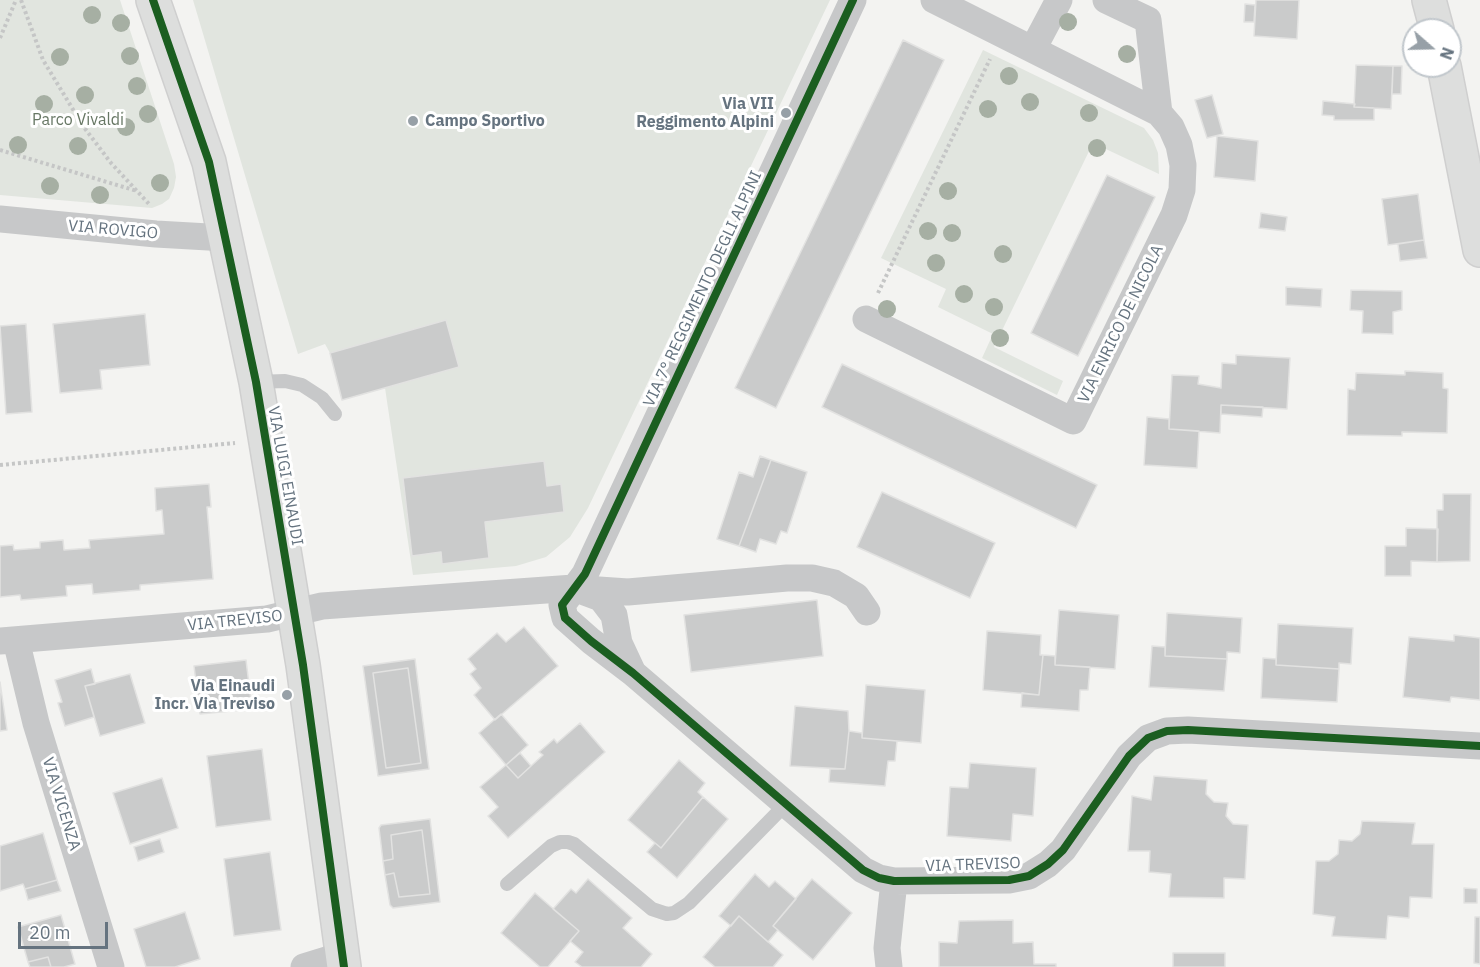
<!DOCTYPE html>
<html>
<head>
<meta charset="utf-8">
<style>
	body { margin:0 }
	#map { position:relative; width:1480px; height:967px; overflow:hidden; background:#f3f3f1; font-family:"IBM Plex Sans",sans-serif }
	canvas { display:block }
	.north { position:absolute; left:1402px; top:18px; width:60px; height:60px; box-sizing:border-box; background:#fff; border:2px solid #c1c7cc; border-radius:50%; rotate:110deg; font-size:16px; font-weight:700; line-height:24px; text-align:center; color:#65737f }
	.north::after { content:''; display:block; margin:auto; width:21px; height:27px; background:#97a0a7; clip-path:polygon(50% 0,100% 100%,50% 72%,0 100%) }
	.scale { position:absolute; left:18px; top:922px; width:90px; height:27px; box-sizing:border-box; border:3px solid #65737f; border-top:0; padding-left:8px; font-size:18px; line-height:21px; white-space:nowrap; color:#65737f; -webkit-text-stroke:4px #fff; paint-order:stroke }
</style>
</head>
<body>
<div id="map">
<canvas width="1480" height="967"></canvas>
<div class="north">N</div>
<div class="scale">20 m</div>
</div>
<script>
const g = document.querySelector('canvas').getContext('2d');
g.lineJoin = 'round';
function fill(path, color) { g.fillStyle = color; g.fill(path, 'evenodd'); }
const shape = rows => new Path2D(rows.map(r => 'M' + r).join(''));
function trace(path, color, width, dash) { g.strokeStyle = color; g.lineWidth = width; g.lineCap = dash ? 'butt' : 'round'; g.setLineDash(dash || []); g.stroke(path); }
function drawText(font, color, halo, rows, align = 'center') {
  g.font = font + ' "IBM Plex Sans",sans-serif'; g.lineWidth = 6; g.setLineDash([]); g.textBaseline = 'middle'; g.strokeStyle = halo; g.fillStyle = color; for (const [text, x, y, turn = 0] of rows) {
    g.save(); g.translate(x, y); g.rotate((+turn || 0) * Math.PI / 180); g.textAlign = isNaN(turn) ? turn : align; if (halo) g.strokeText(text, 0, 0); g.fillText(text, 0, 0); g.restore();
  }
}
fill(shape([
	[0,0,120,0,174,164,176,177,174,188,169,199,162,204,152,208,0,195],
	[193,0,830,0,588,508,570,537,546,557,516,566,413,575,385,388,342,400,330,353,325,344,298,354],
	[983,50,1144,128,1153,140,1158,153,1159,174,1093,143,994,347,1063,381,1057,395,982,358,993,334,938,307,946,289,881,258]
]), '#e1e5df');
const building = shape([
	[1256,0,1299,0,1297,39,1254,36,1256,0],
	[1245,4,1255,5,1254,22,1244,22,1245,4],
	[903,40,944,60,776,408,735,388,903,40],
	[1356,65,1393,66,1391,109,1354,107,1356,65],
	[1393,66,1402,66,1401,94,1392,94,1393,66],
	[1212,95,1223,134,1207,138,1195,100,1212,95],
	[1323,101,1355,104,1354,107,1374,108,1374,120,1334,120,1334,116,1322,115,1323,101],
	[1217,136,1258,141,1255,181,1214,177,1217,136],
	[1107,175,1155,197,1078,356,1031,333,1107,175],
	[1418,194,1424,240,1388,245,1382,199,1418,194],
	[1261,213,1287,217,1285,231,1259,228,1261,213],
	[1424,240,1427,258,1400,261,1398,244,1424,240],
	[1286,287,1322,289,1321,307,1286,305,1286,287],
	[1351,290,1402,291,1402,310,1393,312,1393,334,1362,333,1363,311,1350,310,1351,290],
	[145,314,150,365,100,370,102,389,60,393,53,324,145,314],
	[446,320,459,367,342,400,330,353,446,320],
	[26,324,32,412,6,414,0,326,26,324],
	[1236,355,1290,358,1287,409,1221,405,1220,433,1169,429,1172,375,1199,376,1198,384,1221,388,1222,363,1236,364,1236,355],
	[842,364,1097,485,1076,528,822,407,842,364],
	[1405,371,1443,373,1443,388,1448,389,1447,433,1402,432,1402,436,1347,435,1348,389,1355,390,1356,373,1405,375,1405,371],
	[1221,405,1263,407,1262,417,1221,414,1221,405],
	[1147,417,1169,419,1169,429,1199,431,1197,468,1144,465,1147,417],
	[760,456,771,460,739,546,717,539,739,472,753,477,760,456],
	[771,460,807,472,787,533,781,531,776,544,760,539,756,552,739,546,771,460],
	[544,461,547,486,561,484,564,512,485,522,489,558,442,564,441,552,412,556,403,478,544,461],
	[209,484,211,507,207,507,213,579,140,585,140,590,93,594,92,584,66,586,67,596,21,600,20,595,0,597,0,546,13,545,14,550,40,548,40,542,63,540,64,550,90,548,89,540,164,534,162,510,156,511,155,488,209,484],
	[882,492,995,543,970,598,857,547,882,492],
	[1443,494,1471,494,1470,561,1437,562,1437,510,1443,510,1443,494],
	[1406,528,1438,529,1437,562,1411,561,1411,576,1385,576,1385,546,1406,546,1406,528],
	[817,600,823,656,691,672,684,615,817,600],
	[1059,610,1119,615,1115,669,1055,665,1059,610],
	[1167,613,1242,618,1240,653,1227,652,1227,659,1165,656,1167,613],
	[1278,624,1353,628,1351,664,1339,663,1339,669,1276,665,1278,624],
	[524,627,558,666,495,720,474,695,481,688,470,674,476,669,468,659,497,633,506,642,524,627],
	[987,631,1041,635,1040,655,1043,655,1039,695,983,690,987,631],
	[1454,635,1480,638,1480,700,1451,697,1450,702,1403,697,1409,637,1454,641,1454,635],
	[1152,646,1165,647,1165,656,1227,659,1224,691,1149,687,1152,646],
	[1043,655,1055,656,1055,665,1090,667,1088,690,1080,690,1079,711,1021,707,1022,693,1039,695,1043,655],
	[1263,658,1276,659,1276,665,1339,669,1337,702,1261,698,1263,658],
	[415,659,429,769,378,776,363,666,415,659],
	[408,668,421,763,386,768,373,673,408,668],
	[246,660,252,709,200,714,194,666,246,660],
	[408,668,421,763,386,768,373,673,408,668],
	[91,669,95,684,85,686,94,717,65,726,58,703,62,702,55,680,91,669],
	[130,674,145,723,100,736,85,686,130,674],
	[0,682,7,730,0,731,0,682],
	[866,685,925,690,921,743,862,738,866,685],
	[795,706,848,711,849,731,845,769,790,766,795,706],
	[501,714,528,745,506,765,479,733,501,714],
	[580,723,605,752,508,838,488,816,498,807,480,787,506,765,518,778,543,755,539,752,554,739,557,743,580,723],
	[849,731,862,733,862,738,897,741,895,761,888,761,885,786,829,782,830,769,845,769,849,731],
	[262,749,271,820,216,827,207,756,262,749],
	[520,753,531,766,518,778,506,765,520,753],
	[679,760,705,783,698,792,703,797,661,848,628,820,679,760],
	[970,763,1036,768,1033,816,1013,814,1011,841,947,836,950,787,968,788,970,763],
	[1154,776,1207,780,1206,794,1214,802,1228,803,1226,816,1233,824,1248,825,1245,879,1224,878,1224,898,1169,897,1171,874,1149,872,1150,851,1128,851,1132,796,1151,800,1154,776],
	[162,778,178,828,130,844,113,793,162,778],
	[703,797,728,819,677,878,647,852,655,843,661,848,703,797],
	[430,819,440,902,393,908,390,905,385,875,394,873,399,897,430,894,422,830,391,835,393,859,383,861,379,828,381,825,430,819],
	[1362,821,1415,823,1412,844,1434,844,1432,898,1410,897,1409,918,1388,916,1386,939,1332,936,1335,917,1313,914,1316,861,1329,861,1338,854,1339,840,1352,841,1360,834,1362,821],
	[422,830,430,894,399,897,394,873,385,875,383,861,393,859,391,835,422,830],
	[43,833,57,880,25,889,23,884,0,891,0,846,43,833],
	[160,839,164,852,138,861,134,847,160,839],
	[270,852,281,930,234,936,224,859,270,852],
	[755,874,769,887,775,881,796,899,773,926,778,930,768,942,739,916,731,926,719,916,755,874],
	[588,879,632,918,623,928,652,954,641,967,582,967,575,962,583,952,570,941,579,931,553,909,571,889,576,893,588,879],
	[812,879,852,913,813,960,773,926,812,879],
	[57,880,61,891,28,900,25,889,57,880],
	[1464,888,1477,889,1477,903,1464,903,1464,888],
	[535,893,579,931,548,967,540,967,501,933,535,893],
	[185,912,200,959,175,967,146,967,134,929,185,912],
	[61,915,75,964,64,967,51,967,48,957,28,962,18,927,61,915],
	[739,916,783,955,773,967,715,967,703,957,739,916],
	[1475,917,1480,917,1480,964,1474,963,1475,917],
	[1013,920,1013,943,1033,942,1034,964,1056,964,1056,967,939,967,939,942,957,943,959,921,1013,920],
	[1173,953,1225,953,1225,967,1173,967,1173,953],
	[48,957,51,967,30,967,28,962,48,957]
]);
fill(building, '#cacbcb');
trace(building, '#e2e2e1', 1.5);
const secondary = shape([
	[153,0,209,162,256,382,303,665,344,967],
	[1429,0,1437,30],
	[1444,66,1480,250]
]);
trace(secondary, '#cfcfcf', 36);
trace(shape([
	[21,0,43,60,83,126,111,163,149,204],
	[0,38,16,0],
	[0,150,137,191],
	[878,293,990,59],
	[0,465,235,443]
]), '#c5c6c6', 4, [3, 3]);
trace(shape([
	[256,382,285,381,302,385,322,398,335,414],
	[507,884,551,846,560,842,568,842,574,844,652,909,667,914,674,913,689,903,786,804]
]), '#c7c8c9', 14);
trace(shape([
	[853,0,585,574,562,605,565,618,591,641,633,673,863,870,879,878,894,881,1009,880,1029,876,1048,864,1063,850,1129,756,1148,738,1167,731,1188,730,1480,746],
	[1106,0,1148,20,1159,113],
	[1033,49,1059,0],
	[0,219,156,234,226,238],
	[866,319,1073,421,1174,215,1182,190,1183,165,1179,145,1171,127,1159,113,934,0],
	[584,589,628,592,787,578,812,578,834,583,856,596,867,612],
	[16,640,36,723,111,967],
	[0,641,267,619,322,606,574,588,601,598,614,615,619,643,633,673],
	[304,967,343,955],
	[889,967,887,948,894,881]
]), '#c7c8c9', 27);
trace(secondary, '#dddedd', 33);
trace(shape([
	[153,0,209,162,256,382,303,665,344,967],
	[853,0,585,574,562,605,565,618,591,641,633,673,863,870,879,878,894,881,1009,880,1029,876,1048,864,1063,850,1129,756,1148,738,1167,731,1188,730,1480,746]
]), '#1b5e20', 8);
g.fillStyle = '#a6afa3';
for (const [x, y] of [
	[92,15],
	[1068,22],
	[121,23],
	[1127,54],
	[130,56],
	[60,57],
	[1009,76],
	[137,86],
	[85,95],
	[1030,102],
	[44,104],
	[988,109],
	[1089,113],
	[148,114],
	[126,127],
	[18,145],
	[78,146],
	[1097,148],
	[160,183],
	[50,186],
	[948,191],
	[100,195],
	[928,231],
	[952,233],
	[1003,254],
	[936,263],
	[964,294],
	[994,307],
	[887,309],
	[1000,338]
]) { g.beginPath(); g.arc(x, y, 9, 0, 2 * Math.PI); g.fill(); }
for (const [x, y, r, color] of [
	[786,113,6,"#97a0a7"],
	[413,121,6,"#97a0a7"],
	[287,695,6,"#97a0a7"]
]) { const dot = new Path2D(); dot.arc(x, y, r, 0, 2 * Math.PI); g.fillStyle = color; g.fill(dot); trace(dot, '#fff', 2); }
drawText('bold 16px', '#65737f', '#fff', [
	["Via VII",774,104],
	["Reggimento Alpini",774,122],
	["Campo Sportivo",425,121,"left"],
	["Via Einaudi",275,686],
	["Incr. Via Treviso",275,704]
], 'right');
drawText('16px', '#677764', '#fff', [
	["Parco Vivaldi",78,120]
]);
drawText('16px', '#65737f', '#fff', [
	["VIA ROVIGO",113,230,5],
	["VIA 7° REGGIMENTO DEGLI ALPINI",703,289,-65],
	["VIA ENRICO DE NICOLA",1121,324,-64],
	["VIA LUIGI EINAUDI",285,476,80],
	["VIA TREVISO",235,621,-6],
	["VIA VICENZA",61,804,73],
	["VIA TREVISO",973,865,-2]
]);
</script>
</body>
</html>
